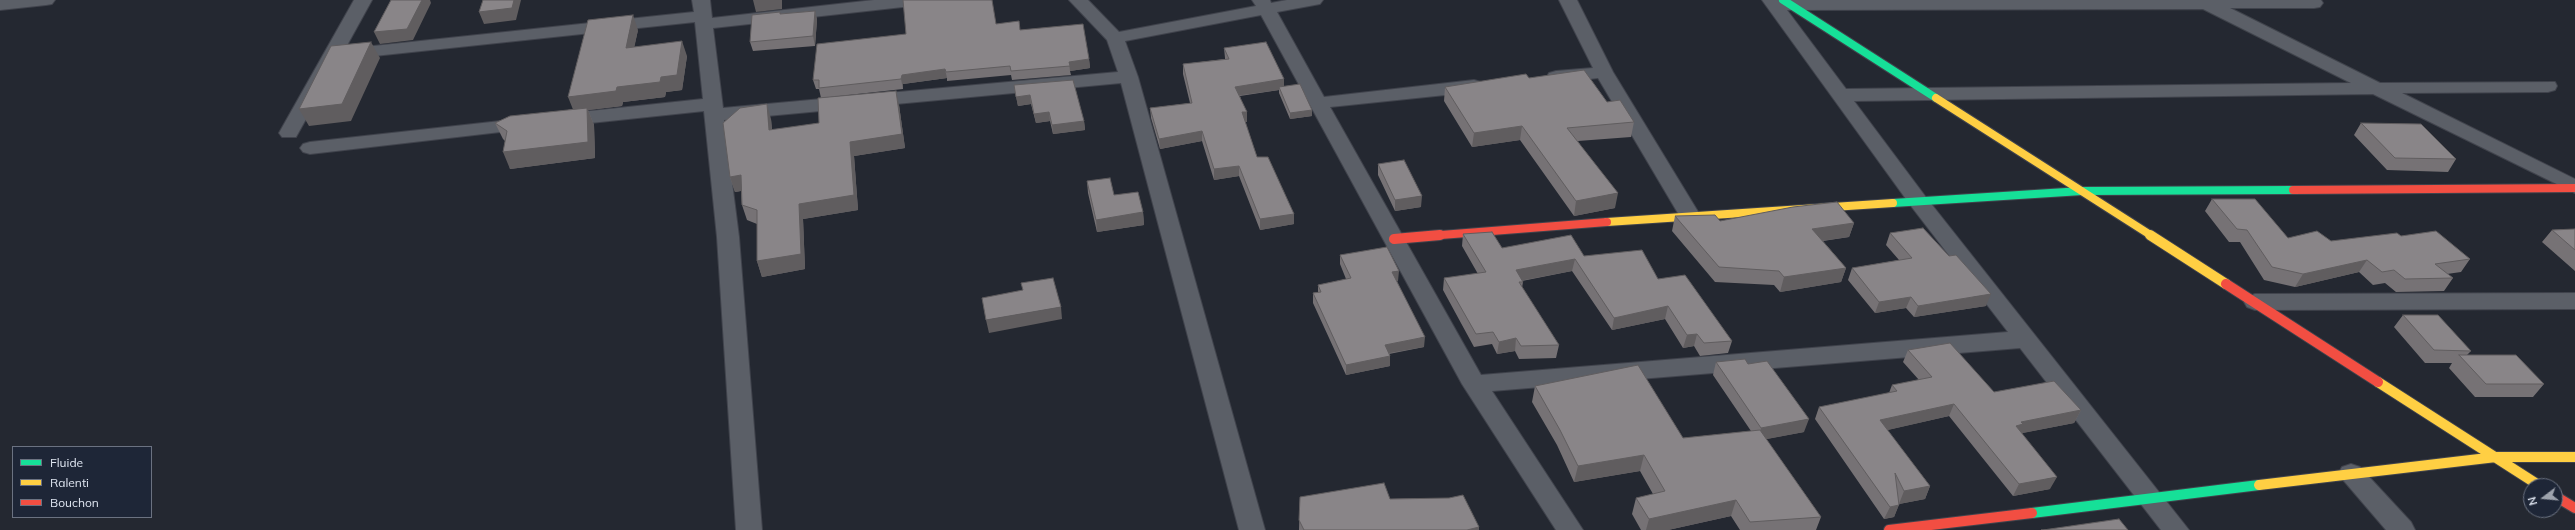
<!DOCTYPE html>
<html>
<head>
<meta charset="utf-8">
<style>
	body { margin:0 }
	#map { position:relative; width:2575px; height:530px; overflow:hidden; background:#242831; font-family:Mulish,sans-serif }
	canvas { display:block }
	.legend { position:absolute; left:12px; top:446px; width:140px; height:72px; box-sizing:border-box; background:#1e2637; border:1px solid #6b7281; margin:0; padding:5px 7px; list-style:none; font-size:12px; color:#dfe5f0 }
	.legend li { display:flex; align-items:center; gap:8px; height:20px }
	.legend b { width:20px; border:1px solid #6b7281 }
	.north { position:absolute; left:2523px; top:478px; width:40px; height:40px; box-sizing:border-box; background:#1e2637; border:1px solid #6b7281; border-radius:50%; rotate:254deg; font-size:11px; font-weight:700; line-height:16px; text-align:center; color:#dfe5f0 }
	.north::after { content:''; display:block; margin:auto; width:14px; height:18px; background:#9ea3ad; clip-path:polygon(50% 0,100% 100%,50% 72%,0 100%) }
</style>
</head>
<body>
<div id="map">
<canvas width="2575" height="530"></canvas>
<ul class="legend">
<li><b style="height:5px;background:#16e098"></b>Fluide</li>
<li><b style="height:5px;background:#ffcf43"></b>Ralenti</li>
<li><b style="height:5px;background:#f24e42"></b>Bouchon</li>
</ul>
<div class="north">N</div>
</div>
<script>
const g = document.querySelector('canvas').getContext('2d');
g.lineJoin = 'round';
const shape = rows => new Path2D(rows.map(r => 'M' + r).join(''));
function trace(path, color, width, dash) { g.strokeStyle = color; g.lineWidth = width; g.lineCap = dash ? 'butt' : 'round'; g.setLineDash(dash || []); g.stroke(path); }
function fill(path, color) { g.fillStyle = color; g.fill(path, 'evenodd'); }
const street = shape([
	[0,0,55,0,52,4,46,5,0,10,0,0],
	[354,0,372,0,345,49,694,12,692,0,710,0,712,18,874,0,930,0,927,4,921,5,713,28,723,108,1118,72,1107,40,1069,0,1088,0,1119,32,1256,6,1252,0,1270,0,1271,3,1287,0,1323,0,1320,4,1277,12,1324,97,1474,80,1481,82,1483,86,1481,90,1474,92,1330,107,1481,375,2008,332,1911,206,1762,0,2321,0,2323,3,2320,7,2314,8,2230,8,2380,83,2555,82,2557,86,2555,90,2548,92,2402,93,2575,179,2575,193,2373,94,1854,101,1925,196,2189,530,2161,530,2020,348,1492,391,1583,530,1556,530,1462,384,1261,15,1125,41,1138,77,1265,530,1239,530,1121,83,724,120,739,237,762,530,736,530,717,237,704,111,562,126,555,124,552,120,555,116,562,114,703,99,695,22,346,59,340,58,296,137,282,137,279,133,354,0],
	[2203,9,2351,83,1846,89,1787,10,2203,9],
	[1559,0,1577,0,1613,72,1700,215,1696,220,1689,222,1682,220,1598,78,1556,83,1549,81,1547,77,1549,73,1556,71,1593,68,1559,0],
	[528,118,535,120,538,124,535,128,310,154,303,152,300,148,303,144,310,142,528,118],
	[2575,293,2575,309,2255,310,2247,307,2244,302,2247,297,2255,294,2575,293],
	[2351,464,2360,467,2411,522,2415,530,2386,530,2338,474,2342,467,2351,464]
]);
const fastFar1 = shape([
	[1783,0,1936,98],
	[1893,203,2082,191,2293,190]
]);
const fast = shape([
	[2032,513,2259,485]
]);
const slowFar1 = shape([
	[1936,98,2152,236],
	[1607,222,1893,203]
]);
const slow = shape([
	[2150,235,2226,284],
	[2378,382,2540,486],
	[2259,485,2496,457,2575,457]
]);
const jamFar1 = shape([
	[2293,190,2575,188],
	[1428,236,1607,222]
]);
const jam = shape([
	[1394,239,1440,235],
	[2226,284,2378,382],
	[2555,496,2575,508],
	[1889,530,2032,513]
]);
trace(street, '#40434c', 2);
trace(fastFar1, '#40434c', 10);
trace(fast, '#40434c', 12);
trace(slowFar1, '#40434c', 10);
trace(slow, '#40434c', 12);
trace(jamFar1, '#40434c', 10);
trace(jam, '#40434c', 12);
fill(street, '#5b5f67');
trace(fastFar1, '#16e098', 8);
trace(fast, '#16e098', 10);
trace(slowFar1, '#ffcf43', 8);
trace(slow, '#ffcf43', 10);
trace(jamFar1, '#f24e42', 8);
trace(jam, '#f24e42', 10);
fill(shape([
	[815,11,817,20,815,46,753,51,750,42,780,12,780,14],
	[996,24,1020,30,1089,59,1090,68,1070,71,1071,75,1012,80,1011,75,947,81,947,78,903,84,903,89,821,98,819,89,816,89,813,80],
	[638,30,634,47,687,56,682,90,666,92,665,97,623,102,622,106,588,110,594,125,595,158,510,169,505,141,503,139,495,123,573,109],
	[1224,48,1284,86,1312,110,1312,116,1290,119,1279,93,1279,90,1240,96,1247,122,1245,122,1257,157,1294,214,1294,224,1260,230,1239,176,1214,180,1202,141,1160,149,1151,118,1150,108,1190,103,1183,74,1183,64,1225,59,1225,58],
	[1529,78,1607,102,1634,122,1631,137,1578,141,1615,208,1574,216,1520,140,1472,147,1444,101,1445,87],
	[1014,85,1084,121,1085,130,1053,134,1050,121,1036,123,1031,104,1018,106],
	[899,105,905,148,854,156,858,210,803,219,805,269,762,277,757,261,757,224,747,220,742,205,741,191,735,192,730,177,771,119,772,130,819,123],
	[2361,123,2456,159,2448,172,2387,170,2354,135],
	[1378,164,1421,207,1395,211,1378,175],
	[1087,181,1114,195,1143,212,1144,225,1097,232,1088,193],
	[2212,199,2288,238,2331,241,2401,236,2470,259,2461,272,2447,274,2453,278,2444,291,2396,292,2385,283,2373,285,2359,272,2295,287,2264,280,2240,242,2229,242,2205,211],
	[1675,216,1720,221,1854,223,1849,237,1823,241,1846,268,1841,282,1780,292,1774,285,1715,282,1672,231],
	[2575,229,2575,271,2542,242,2552,230],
	[1890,233,1986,306,1914,317,1906,308,1875,313,1848,280,1852,268,1899,260,1886,245],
	[1463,234,1502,248,1584,256,1658,279,1732,341,1728,353,1700,356,1694,346,1683,348,1665,319,1612,330,1572,271,1522,281,1523,282,1522,288,1559,345,1556,358,1519,359,1515,351,1497,354,1492,344,1474,347,1443,290,1444,278,1478,274,1462,246],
	[1340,255,1398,281,1397,281,1424,347,1389,354,1390,356,1390,366,1346,375,1313,303,1313,293,1318,292,1318,285,1346,279,1340,264],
	[2403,315,2471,351,2467,355,2544,384,2533,397,2475,397,2449,368,2452,363,2425,363,2394,327],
	[1908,350,1994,392,2081,410,2074,423,2022,433,2050,489,2013,496,1949,416,1887,430,1930,486,1925,499,1899,504,1894,517,1884,519,1815,419,1819,407,1889,393,1892,385,1919,380,1903,362],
	[1716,362,1748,364,1804,432,1766,439,1821,517,1816,530,1740,530,1731,516,1668,530,1641,530,1632,514,1636,498,1653,494,1640,471,1574,482,1557,445,1532,402,1535,386,1683,438,1751,431,1713,375],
	[1300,497,1390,499,1449,498,1479,527,1479,530,1299,530]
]), '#767275');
fill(shape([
	[419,0,430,0,431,3,413,40,380,44,374,32],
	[514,0,521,0,516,20,484,24,479,12],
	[753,0,782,0,782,9,756,12],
	[815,11,817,20,815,46,813,36],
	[633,15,638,30,631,63,626,48],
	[682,41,687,56,682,90,666,92,665,97,623,102,622,106,588,110,594,125,595,158,510,169,503,152,574,112,568,97,617,87],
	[371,42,380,58,351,121,309,126,299,109],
	[1089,59,1090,68,1070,71,1069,62],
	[945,69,947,78,903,84,903,89,901,79,902,75],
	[1284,79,1284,89,1279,87,1279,90,1235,96,1235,87],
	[896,91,899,105,905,148,854,156,858,210,803,219,805,269,762,277,757,261,799,204,850,142],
	[1030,95,1031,104,1018,106,1016,97],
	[767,104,771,119,773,145,769,130],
	[1312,110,1312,116,1290,119,1290,113],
	[1049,112,1050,121,1036,123,1034,114],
	[1242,112,1247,112,1247,122,1242,122],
	[1084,121,1085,130,1053,134,1052,125],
	[1522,126,1520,140,1472,147,1474,133],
	[1202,131,1202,141,1160,149,1159,139],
	[1239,166,1239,176,1214,180,1214,169],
	[741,175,746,190,735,192,730,177],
	[1618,193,1615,208,1574,216,1576,201],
	[1422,196,1421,207,1395,211,1395,200],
	[1143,212,1144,225,1097,232,1096,220],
	[1294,214,1294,224,1260,230,1260,219],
	[1854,223,1849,237,1807,243,1812,229],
	[1575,259,1572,271,1514,282,1516,270],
	[2367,260,2359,272,2295,287,2303,274],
	[1846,268,1841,282,1780,292,1784,277],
	[1399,271,1398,281,1392,282,1392,272],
	[1991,294,1986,306,1914,317,1918,306],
	[1911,297,1906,308,1875,313,1879,302],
	[1668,306,1665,319,1612,330,1614,318],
	[1061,307,1062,319,989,333,986,320],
	[1697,334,1694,346,1683,348,1687,335],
	[1425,337,1424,347,1384,354,1385,345],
	[1516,338,1515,351,1497,354,1499,342],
	[1390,356,1390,366,1346,375,1346,365],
	[1954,404,1949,416,1875,433,1880,420],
	[2081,410,2074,423,2018,434,2016,426,2021,422],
	[1809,419,1804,432,1757,441,1761,428],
	[1644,455,1640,471,1574,482,1578,466],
	[2057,477,2050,489,2013,496,2019,484],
	[1930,486,1925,499,1899,504,1904,491],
	[1736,500,1731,516,1668,530,1646,530,1649,519],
	[1899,505,1894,517,1884,519,1890,507],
	[1479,527,1479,530,1467,530]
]), '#605d5f');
const building = shape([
	[391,0,422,0,407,29,374,32,391,0],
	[483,0,514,0,512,8,479,12,483,0],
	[903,0,992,0,996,24,1019,21,1020,30,1083,24,1089,59,1069,62,1070,66,1011,71,1010,66,946,72,945,69,902,75,901,79,819,88,819,80,813,80,817,44,906,34,903,0],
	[815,11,813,36,750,42,752,15,780,12,780,14,815,11],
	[633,15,626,48,682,41,677,75,661,77,660,82,617,87,616,91,568,97,588,20,633,15],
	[371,42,342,104,299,109,331,46,371,42],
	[1266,42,1284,79,1235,87,1247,112,1242,112,1257,157,1268,157,1294,214,1260,219,1239,166,1214,169,1202,131,1159,139,1150,108,1192,103,1183,64,1229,59,1224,48,1266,42],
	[1584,70,1607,102,1620,100,1634,122,1567,128,1618,193,1576,201,1522,126,1474,133,1445,87,1526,74,1529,78,1584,70],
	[1073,80,1084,121,1052,125,1049,112,1034,114,1030,95,1016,97,1014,85,1073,80],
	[1300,84,1312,110,1290,113,1279,87,1300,84],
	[896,91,902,134,850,142,854,195,799,204,801,254,757,261,757,210,742,205,741,175,730,177,723,123,740,108,767,104,769,130,819,123,818,98,896,91],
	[587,108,588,142,503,152,507,131,495,123,510,116,587,108],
	[2361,123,2421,124,2456,159,2395,158,2361,123],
	[1404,160,1422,196,1395,200,1378,164,1404,160],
	[1110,178,1114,195,1138,192,1143,212,1096,220,1087,181,1110,178],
	[2212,199,2255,199,2288,238,2317,231,2331,241,2397,233,2401,236,2436,231,2470,259,2435,264,2453,278,2405,279,2394,270,2382,272,2367,260,2303,274,2272,267,2247,230,2237,229,2212,199],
	[1837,202,1854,223,1812,229,1846,268,1784,277,1779,271,1719,267,1675,216,1715,215,1720,221,1793,207,1837,202],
	[1923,228,1949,256,1956,255,1991,294,1918,306,1911,297,1879,302,1852,268,1912,258,1890,233,1923,228],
	[2575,229,2575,250,2552,230,2575,229],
	[1492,232,1502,248,1571,235,1584,256,1642,250,1658,279,1685,275,1732,341,1704,343,1697,334,1687,335,1668,306,1614,318,1575,259,1516,270,1523,282,1519,282,1559,345,1521,346,1516,338,1499,342,1493,332,1476,334,1444,278,1486,272,1463,234,1492,232],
	[1387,247,1399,271,1392,272,1425,337,1385,345,1390,356,1346,365,1313,293,1321,292,1318,285,1351,278,1340,255,1387,247],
	[1053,278,1061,307,986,320,982,298,1023,290,1021,283,1053,278],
	[2403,315,2438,315,2471,351,2434,350,2403,315],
	[1950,343,1994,392,2054,381,2081,410,2021,422,2023,424,2016,426,2057,477,2019,484,1954,404,1880,420,1930,486,1904,491,1895,473,1899,505,1890,507,1819,407,1897,391,1892,385,1932,377,1908,350,1950,343],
	[2459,355,2516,355,2544,384,2486,384,2459,355],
	[1745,359,1748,364,1767,361,1809,419,1761,428,1716,362,1745,359],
	[1638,365,1683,438,1760,430,1821,517,1750,522,1736,500,1649,519,1636,498,1665,491,1644,455,1578,466,1560,430,1535,386,1638,365],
	[1384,483,1390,499,1449,498,1463,495,1479,527,1467,530,1304,530,1299,520,1300,497,1384,483],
	[2119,519,2128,530,2041,530,2043,530,2119,519]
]);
fill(building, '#898588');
trace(building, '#605d5f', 1);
</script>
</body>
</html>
